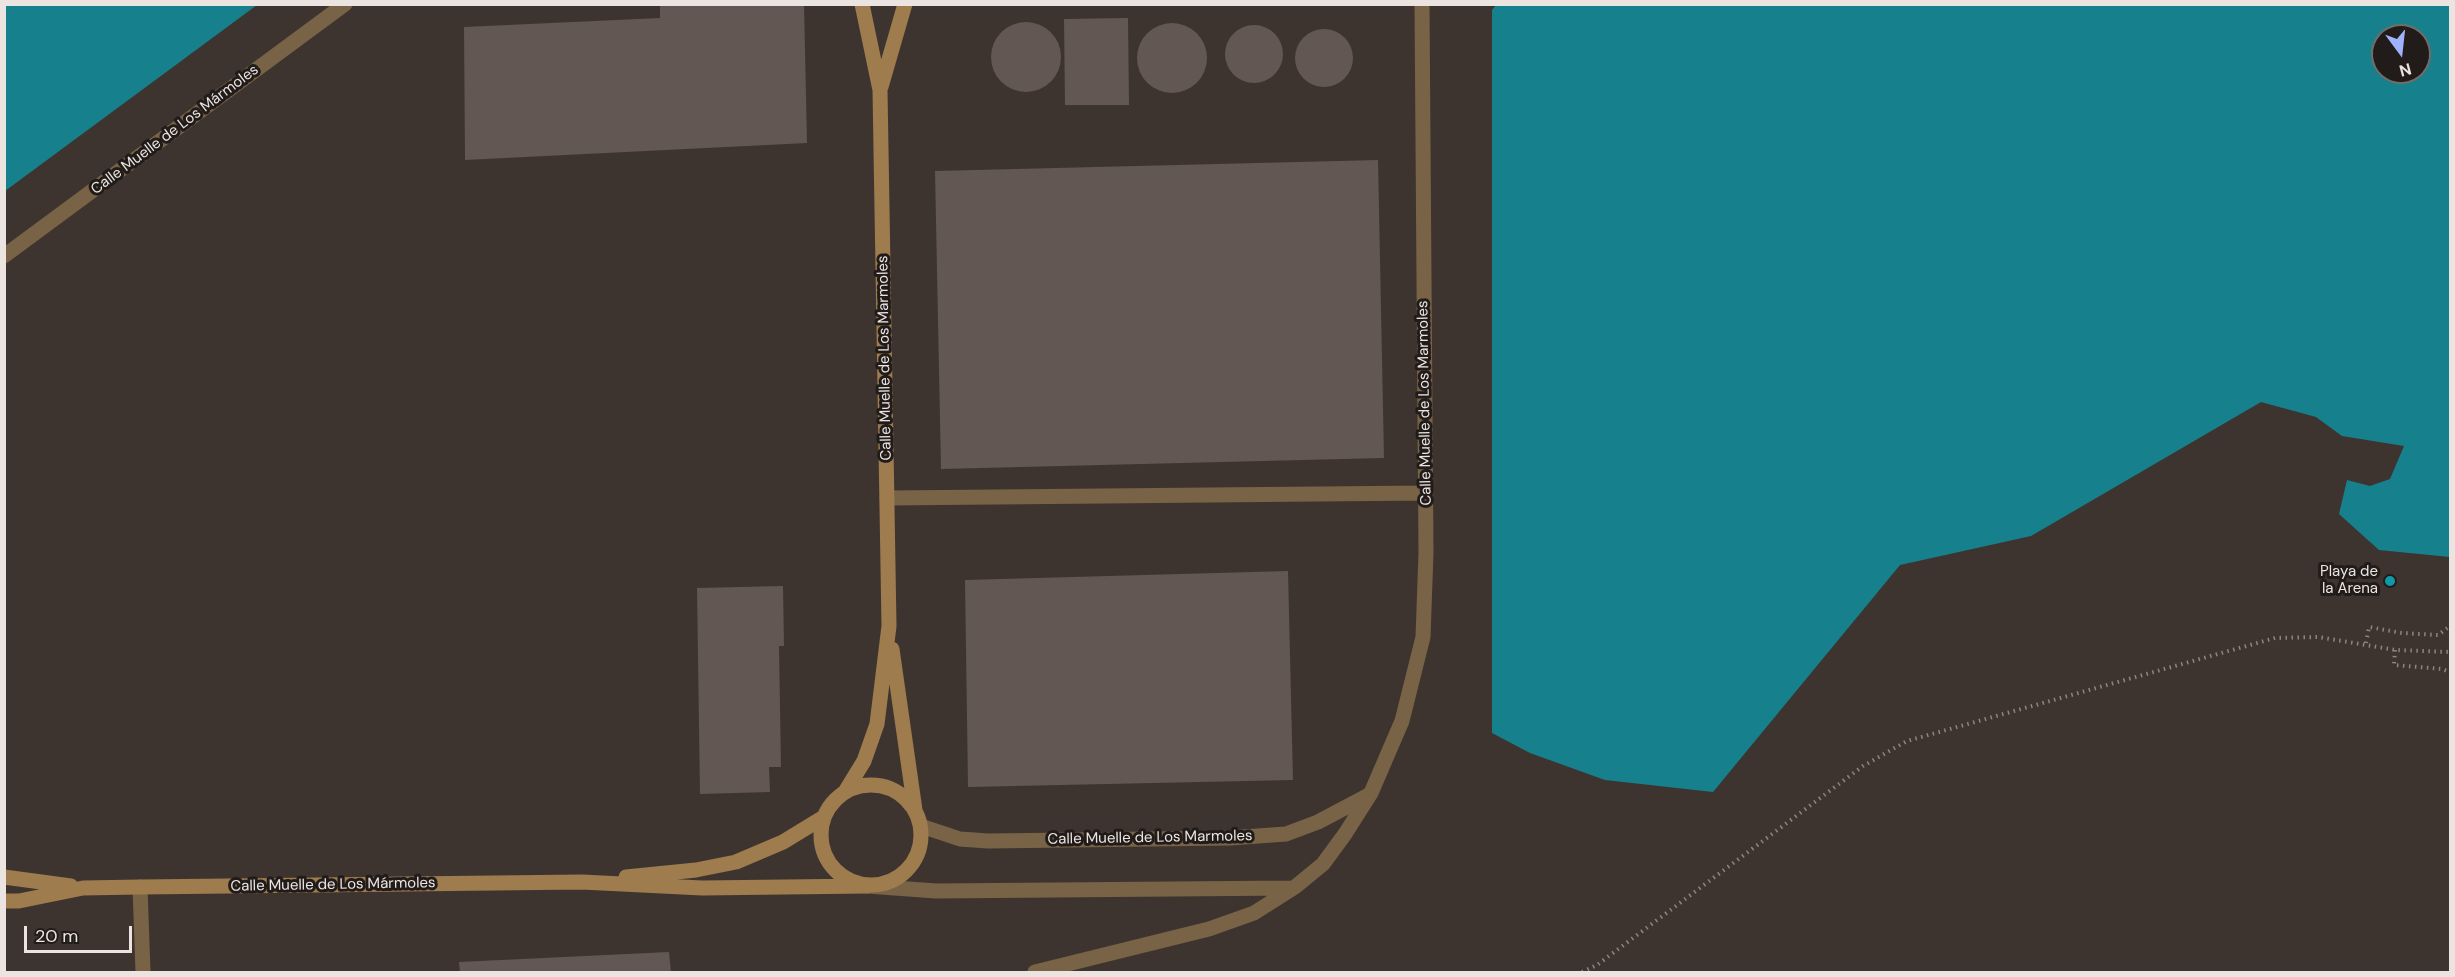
<!DOCTYPE html>
<html>
<head>
<meta charset="utf-8">
<style>
	body { margin:0 }
	#map { position:relative; width:2455px; height:977px; overflow:hidden; background:#3e342f; font-family:"DM Sans",sans-serif }
	canvas { display:block }
	.frame { position:absolute; inset:0; border:6px solid #ebe4e1; pointer-events:none }
	.north { position:absolute; left:2371px; top:24px; width:60px; height:60px; box-sizing:border-box; background:#211c1a; border:2px solid #726c6a; border-radius:50%; rotate:165deg; font-size:16px; font-weight:700; line-height:24px; text-align:center; color:#ebe4e1 }
	.north::after { content:''; display:block; margin:auto; width:21px; height:27px; background:#a1b2fd; clip-path:polygon(50% 0,100% 100%,50% 72%,0 100%) }
	.scale { position:absolute; left:24px; top:926px; width:108px; height:27px; box-sizing:border-box; border:3px solid #ebe4e1; border-top:0; padding-left:8px; font-size:18px; line-height:21px; white-space:nowrap; color:#ebe4e1; -webkit-text-stroke:4px #211c1a; paint-order:stroke }
</style>
</head>
<body>
<div id="map">
<canvas width="2455" height="977"></canvas>
<div class="frame"></div>
<div class="north">N</div>
<div class="scale">20 m</div>
</div>
<script>
const g = document.querySelector('canvas').getContext('2d');
g.lineJoin = 'round';
function fill(path, color) { g.fillStyle = color; g.fill(path, 'evenodd'); }
const shape = rows => new Path2D(rows.map(r => 'M' + r).join(''));
function trace(path, color, width, dash) { g.strokeStyle = color; g.lineWidth = width; g.lineCap = dash ? 'butt' : 'round'; g.setLineDash(dash || []); g.stroke(path); }
function drawText(font, color, halo, rows, align = 'center') {
  g.font = font + ' "DM Sans",sans-serif'; g.lineWidth = 6; g.setLineDash([]); g.textBaseline = 'middle'; g.strokeStyle = halo; g.fillStyle = color; for (const [text, x, y, turn = 0] of rows) {
    g.save(); g.translate(x, y); g.rotate((+turn || 0) * Math.PI / 180); g.textAlign = isNaN(turn) ? turn : align; if (halo) g.strokeText(text, 0, 0); g.fillText(text, 0, 0); g.restore();
  }
}
fill(shape([
	[5,4,257,4,257,5,5,191],
	[1496,5,2450,5,2450,557,2379,550,2339,514,2347,480,2370,486,2390,479,2404,446,2342,436,2316,417,2261,402,2031,536,1900,565,1713,792,1605,780,1530,753,1492,733,1492,10],
	[2383,36,2419,36,2419,72,2383,72]
]), '#16818d');
fill(shape([
	[660,4,804,4,807,143,465,160,464,27,660,18],
	[1128,18,1129,105,1065,105,1064,19],
	'991 57a35 35 0 1 1 70 0a35 35 0 1 1-70 0Z',
	'1137 58a35 35 0 1 1 70 0a35 35 0 1 1-70 0Z',
	'1225 54a29 29 0 1 1 58 0a29 29 0 1 1-58 0Z',
	'1295 58a29 29 0 1 1 58 0a29 29 0 1 1-58 0Z',
	[1378,160,1384,458,941,469,935,171],
	[1288,571,1293,780,968,787,965,580],
	[783,586,784,646,779,646,781,767,769,767,770,792,700,794,697,588],
	[669,952,671,972,460,972,459,962]
]), '#625752');
trace(shape([
	[2366,643,2369,627,2402,633,2438,635,2450,626],
	[2395,650,2394,665,2442,669,2450,672],
	[1582,972,1597,965,1863,766,1907,741,2275,638,2318,637,2395,650,2450,652]
]), '#8e8581', 4, [1.5, 4.5]);
trace(shape([
	[4,256,345,4],
	[140,887,143,972]
]), '#796347', 15);
trace(shape([
	[887,498,1426,493],
	[921,826,960,839,988,841,1230,838,1286,834,1318,822,1369,795],
	[867,886,936,891,1292,888],
	[1035,972,1209,929,1254,913,1295,887,1323,864,1345,834,1371,793,1402,721,1423,637,1426,553,1422,4]
]), '#796347', 15);
trace(shape([
	[881,87,905,4],
	[892,649,915,810],
	'821 835a50 50 0 1 1 100 0a50 50 0 1 1-100 0Z',
	[845,792,864,761,877,724,889,626,880,90,862,4],
	[4,877,71,886],
	[626,877,696,870,736,862,783,842,824,817],
	[4,901,19,901,83,888,140,887,582,882,702,888,867,886]
]), '#9e7c4d', 15);
for (const [x, y, r, color] of [
	[2390,581,6,"#0f9aa8"]
]) { const dot = new Path2D(); dot.arc(x, y, r, 0, 2 * Math.PI); g.fillStyle = color; g.fill(dot); trace(dot, '#211c1a', 2); }
drawText('15px', '#ebe4e1', '#211c1a', [
	["Calle Muelle de Los Mármoles",175,130,-37],
	["Calle Muelle de Los Marmoles",885,358,-91],
	["Calle Muelle de Los Marmoles",1425,403,-91],
	["Calle Muelle de Los Marmoles",1150,838,-1],
	["Calle Muelle de Los Mármoles",333,885,-1]
]);
drawText('15px', '#ebe4e1', '#211c1a', [
	["Playa de",2378,572],
	["la Arena",2378,589]
], 'right');
</script>
</body>
</html>
